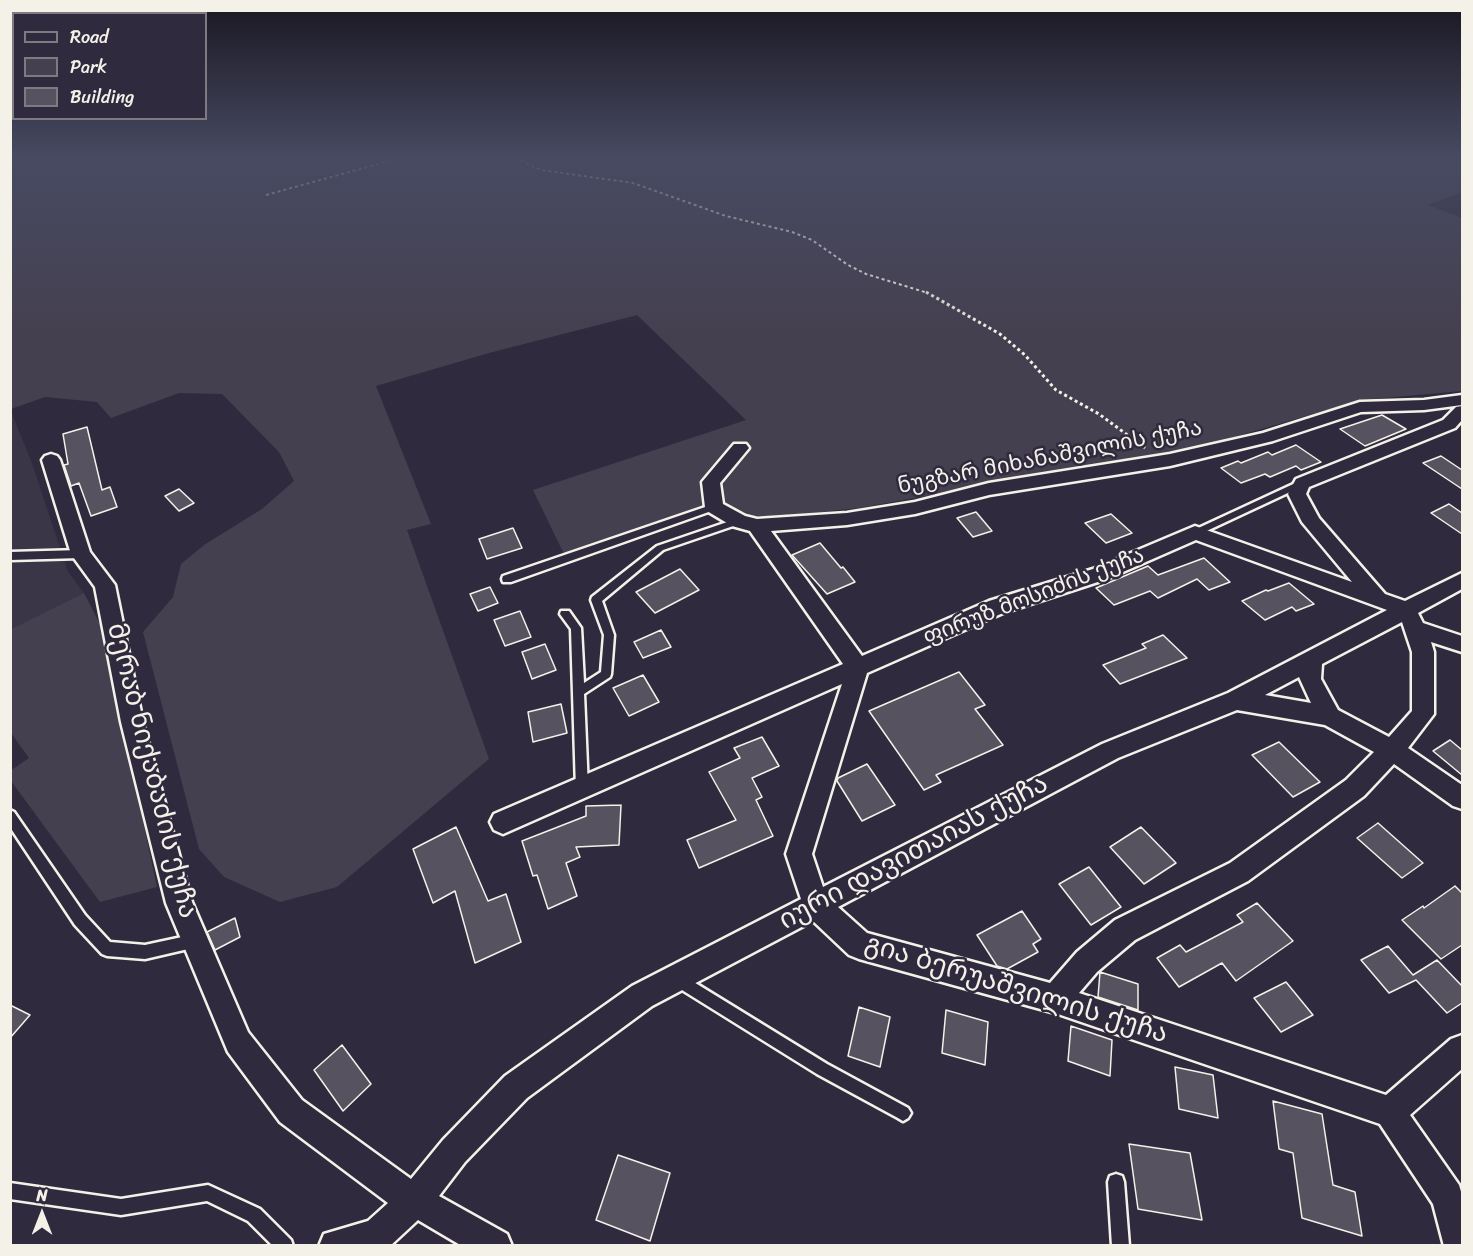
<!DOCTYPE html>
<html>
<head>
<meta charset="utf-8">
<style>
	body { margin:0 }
	#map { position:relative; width:1473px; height:1256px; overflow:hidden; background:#2f2a3d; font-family:Sriracha,sans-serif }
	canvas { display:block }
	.frame { position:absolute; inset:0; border:12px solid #f4f1e8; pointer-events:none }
	.legend { position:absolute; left:12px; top:12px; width:195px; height:108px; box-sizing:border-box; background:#2f2a3d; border:2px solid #7e7a81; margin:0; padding:8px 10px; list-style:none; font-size:18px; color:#f4f1e8 }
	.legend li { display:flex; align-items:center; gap:12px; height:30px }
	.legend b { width:30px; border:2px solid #7e7a81 }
	.north { position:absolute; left:12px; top:1184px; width:60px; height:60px; -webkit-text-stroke:4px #2f2a3d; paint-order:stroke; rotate:0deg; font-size:16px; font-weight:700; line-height:24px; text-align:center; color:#f4f1e8 }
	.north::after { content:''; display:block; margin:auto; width:21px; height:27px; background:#f4f1e8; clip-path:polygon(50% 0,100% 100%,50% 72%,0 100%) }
</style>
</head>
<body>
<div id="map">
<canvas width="1473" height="1256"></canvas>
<div class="frame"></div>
<ul class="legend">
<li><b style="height:8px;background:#2f2a3d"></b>Road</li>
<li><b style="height:16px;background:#454050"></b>Park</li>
<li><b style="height:16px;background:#56525f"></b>Building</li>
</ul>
<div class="north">N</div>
</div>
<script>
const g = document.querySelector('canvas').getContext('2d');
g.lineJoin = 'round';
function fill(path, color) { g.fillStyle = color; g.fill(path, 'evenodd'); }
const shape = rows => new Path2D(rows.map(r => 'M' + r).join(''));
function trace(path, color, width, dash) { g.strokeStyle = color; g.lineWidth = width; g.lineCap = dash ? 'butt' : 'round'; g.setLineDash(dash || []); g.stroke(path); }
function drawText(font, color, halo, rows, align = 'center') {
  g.font = font + ' Sriracha,"Noto Sans Georgian",sans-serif'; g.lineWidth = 5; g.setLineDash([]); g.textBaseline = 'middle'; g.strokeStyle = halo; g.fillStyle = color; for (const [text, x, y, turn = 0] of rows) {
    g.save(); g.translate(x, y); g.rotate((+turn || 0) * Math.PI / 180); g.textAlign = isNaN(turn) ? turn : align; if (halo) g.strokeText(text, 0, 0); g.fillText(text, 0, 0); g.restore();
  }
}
fill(shape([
	[10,409,32,463,68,572,84,593,11,629]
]), '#3b3647');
fill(shape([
	[10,158,1462,158,1462,192,1428,205,1462,218,1462,391,1361,400,1179,453,1145,457,859,508,784,516,747,516,729,508,720,497,699,508,565,556,533,490,746,420,637,315,489,353,376,386,431,524,407,530,489,759,337,887,280,902,224,877,199,849,143,632,173,597,181,564,204,545,262,509,294,481,279,452,222,394,179,393,111,418,97,402,45,397,11,409],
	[84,593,102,628,157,887,100,902,11,781,10,771,29,758,11,733,11,629]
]), '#454050');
const building = shape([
	[1382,415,1406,429,1365,446,1340,429,1382,415],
	[87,427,102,490,110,487,117,507,91,516,79,483,71,486,64,465,68,464,63,434,87,427],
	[1296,445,1321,462,1301,470,1296,466,1270,477,1265,474,1241,483,1221,468,1238,461,1241,463,1268,452,1272,455,1296,445],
	[1441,456,1462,470,1462,489,1423,463,1441,456],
	[179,489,194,503,179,511,165,496,179,489],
	[1449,504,1462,513,1462,534,1431,513,1449,504],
	[976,512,992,531,973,537,957,518,976,512],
	[1111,514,1132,533,1106,543,1085,523,1111,514],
	[513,528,522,548,487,559,479,539,513,528],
	[820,543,841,568,843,567,855,582,827,594,792,555,820,543],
	[1204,558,1230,582,1209,590,1197,579,1158,598,1150,591,1114,605,1096,588,1148,566,1158,575,1204,558],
	[680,569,699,590,655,613,636,592,680,569],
	[1289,583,1314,604,1296,611,1292,607,1265,620,1242,601,1266,590,1268,591,1289,583],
	[490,587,498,603,478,611,470,594,490,587],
	[520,611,531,637,505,646,494,620,520,611],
	[661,630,671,647,643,658,634,642,661,630],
	[1163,635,1187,658,1120,684,1103,665,1146,648,1142,644,1163,635],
	[545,644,556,670,532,679,522,652,545,644],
	[959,672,985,705,975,709,1003,745,936,775,941,782,924,790,869,711,959,672],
	[643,675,659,702,629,716,613,688,643,675],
	[561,704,567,733,533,742,528,712,561,704],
	[762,737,779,766,752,778,762,797,756,800,773,836,699,868,687,840,736,820,709,772,740,758,734,748,762,737],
	[1450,740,1462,750,1462,775,1433,751,1450,740],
	[1279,742,1320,782,1293,797,1252,755,1279,742],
	[867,764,895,805,862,821,837,781,838,778,867,764],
	[621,805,619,845,576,847,580,857,566,863,577,896,548,909,537,875,533,876,522,841,586,816,586,806,621,805],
	[1378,823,1423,863,1402,878,1357,838,1378,823],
	[456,827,488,901,506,894,521,942,475,963,455,891,433,903,413,849,456,827],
	[1141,827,1176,863,1144,884,1110,847,1141,827],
	[1089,867,1121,907,1091,925,1059,884,1089,867],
	[1455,886,1462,893,1462,945,1441,959,1402,920,1423,906,1424,908,1455,886],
	[1257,903,1293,941,1236,981,1222,963,1179,987,1157,958,1180,945,1186,952,1243,922,1237,915,1257,903],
	[1022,911,1041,939,1033,944,1038,952,1007,969,997,966,977,935,1022,911],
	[235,918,240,937,215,950,207,932,235,918],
	[1388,946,1413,975,1437,960,1462,986,1462,1003,1447,1013,1416,980,1389,993,1361,960,1388,946],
	[1100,972,1138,984,1138,1010,1098,997,1100,972],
	[1286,982,1313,1015,1281,1032,1254,998,1286,982],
	[10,1005,30,1015,10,1038,10,1005],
	[859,1007,890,1017,880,1067,848,1056,859,1007],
	[946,1010,988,1022,985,1065,942,1053,946,1010],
	[1071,1026,1112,1040,1110,1076,1068,1061,1071,1026],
	[342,1045,371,1084,343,1111,314,1070,342,1045],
	[1175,1067,1213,1075,1218,1118,1179,1109,1175,1067],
	[1273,1101,1322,1114,1333,1185,1355,1192,1362,1236,1302,1218,1293,1153,1279,1149,1273,1101],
	[1129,1144,1190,1153,1202,1220,1138,1209,1129,1144],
	[618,1155,670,1173,650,1241,596,1220,618,1155]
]);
fill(building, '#56525f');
trace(building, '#f4f1e8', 1.5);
const service = shape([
	[1302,480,1306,483,1305,485,1198,535,1195,536,1190,533,1192,531,1302,480],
	[714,504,717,505,719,507,717,509,511,582,503,582,502,579,503,576,714,504],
	[739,518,744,521,742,523,663,550,602,601,614,635,611,674,610,677,584,694,588,789,586,793,582,794,578,793,576,789,571,629,560,614,561,611,569,611,581,628,584,683,601,672,604,635,591,600,592,597,657,546,739,518],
	[81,550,86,554,81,558,10,560,10,552,81,550],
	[10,810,14,812,85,915,110,942,145,945,196,934,201,936,203,941,201,946,145,959,107,956,102,954,75,925,10,827,10,810],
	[679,973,827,1064,908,1108,911,1113,908,1118,903,1121,898,1118,817,1074,674,985,672,980,674,975,679,973],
	[1116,1174,1122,1176,1124,1182,1129,1246,1112,1246,1108,1182,1110,1176,1116,1174],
	[10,1183,121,1199,208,1185,260,1209,291,1240,293,1246,273,1246,248,1221,207,1201,121,1215,10,1199,10,1183]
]);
const minor = shape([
	[1462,395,1462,405,1424,410,1361,412,1273,441,1170,466,989,495,915,514,847,525,771,531,862,656,989,601,1093,569,1195,526,1352,582,1302,522,1288,494,1296,479,1443,420,1456,407,1462,406,1462,420,1455,428,1309,487,1306,494,1319,518,1385,594,1405,601,1462,573,1462,589,1418,613,1423,623,1462,636,1462,652,1431,642,1434,652,1434,714,1408,748,1462,785,1462,809,1453,806,1394,764,1364,796,1248,881,1135,940,1097,972,1079,993,1386,1095,1451,1039,1462,1035,1462,1069,1410,1115,1459,1185,1462,1195,1462,1246,1444,1246,1433,1204,1380,1124,1055,1013,859,959,849,955,813,921,652,1006,527,1098,465,1162,439,1196,507,1234,512,1246,462,1246,418,1220,390,1246,319,1246,324,1234,368,1221,388,1203,280,1122,228,1052,166,903,121,722,95,587,71,554,42,460,45,456,51,454,57,456,60,460,90,552,115,585,143,722,192,902,248,1032,302,1100,411,1179,443,1140,505,1076,632,986,801,899,786,854,842,684,512,830,503,834,494,830,490,822,494,814,843,664,750,531,732,526,707,511,705,507,702,482,734,444,746,444,749,448,720,483,723,504,745,516,757,519,847,513,915,502,989,483,1170,454,1263,433,1360,402,1424,400,1462,395],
	[1196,540,1387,610,1228,693,1102,744,823,887,812,854,867,673,1003,613,1107,579,1196,540],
	[1402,622,1412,652,1412,711,1389,737,1338,710,1321,679,1322,664,1402,622],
	[1299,677,1311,703,1265,695,1299,677],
	[1237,710,1325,725,1374,752,1346,780,1230,863,1115,920,1077,952,1050,983,867,933,838,907,1118,758,1237,710]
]);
trace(service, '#f4f1e8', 5);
trace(minor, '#f4f1e8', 5);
trace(shape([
	[515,158,541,170,633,183,726,216,792,232,812,240,848,265,866,274,928,293],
	[266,195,400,158]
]), '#f4f1e8', 2, [3, 3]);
trace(shape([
	[926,292,1000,334,1025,355,1056,390,1099,414,1145,448]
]), '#f4f1e8', 3, [3, 3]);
fill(service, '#2f2a3d');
fill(minor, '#2f2a3d');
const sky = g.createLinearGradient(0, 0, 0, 334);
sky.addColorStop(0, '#1a1722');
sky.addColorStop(0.47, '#474a62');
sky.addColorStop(1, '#474a6200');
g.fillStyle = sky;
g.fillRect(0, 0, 1473, 334);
drawText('22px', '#f4f1e8', '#2f2a3d', [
	["ნუგზარ მიხანაშვილის ქუჩა",1050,458,-11],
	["ფირუზ მოსიძის ქუჩა",1034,597,-21]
]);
drawText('27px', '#f4f1e8', '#2f2a3d', [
	["მერაბ ნიქაბაძის ქუჩა",151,771,76],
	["იური დავითაიას ქუჩა",914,853,-28],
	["გია ბერუაშვილის ქუჩა",1016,990,17]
]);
</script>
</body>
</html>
